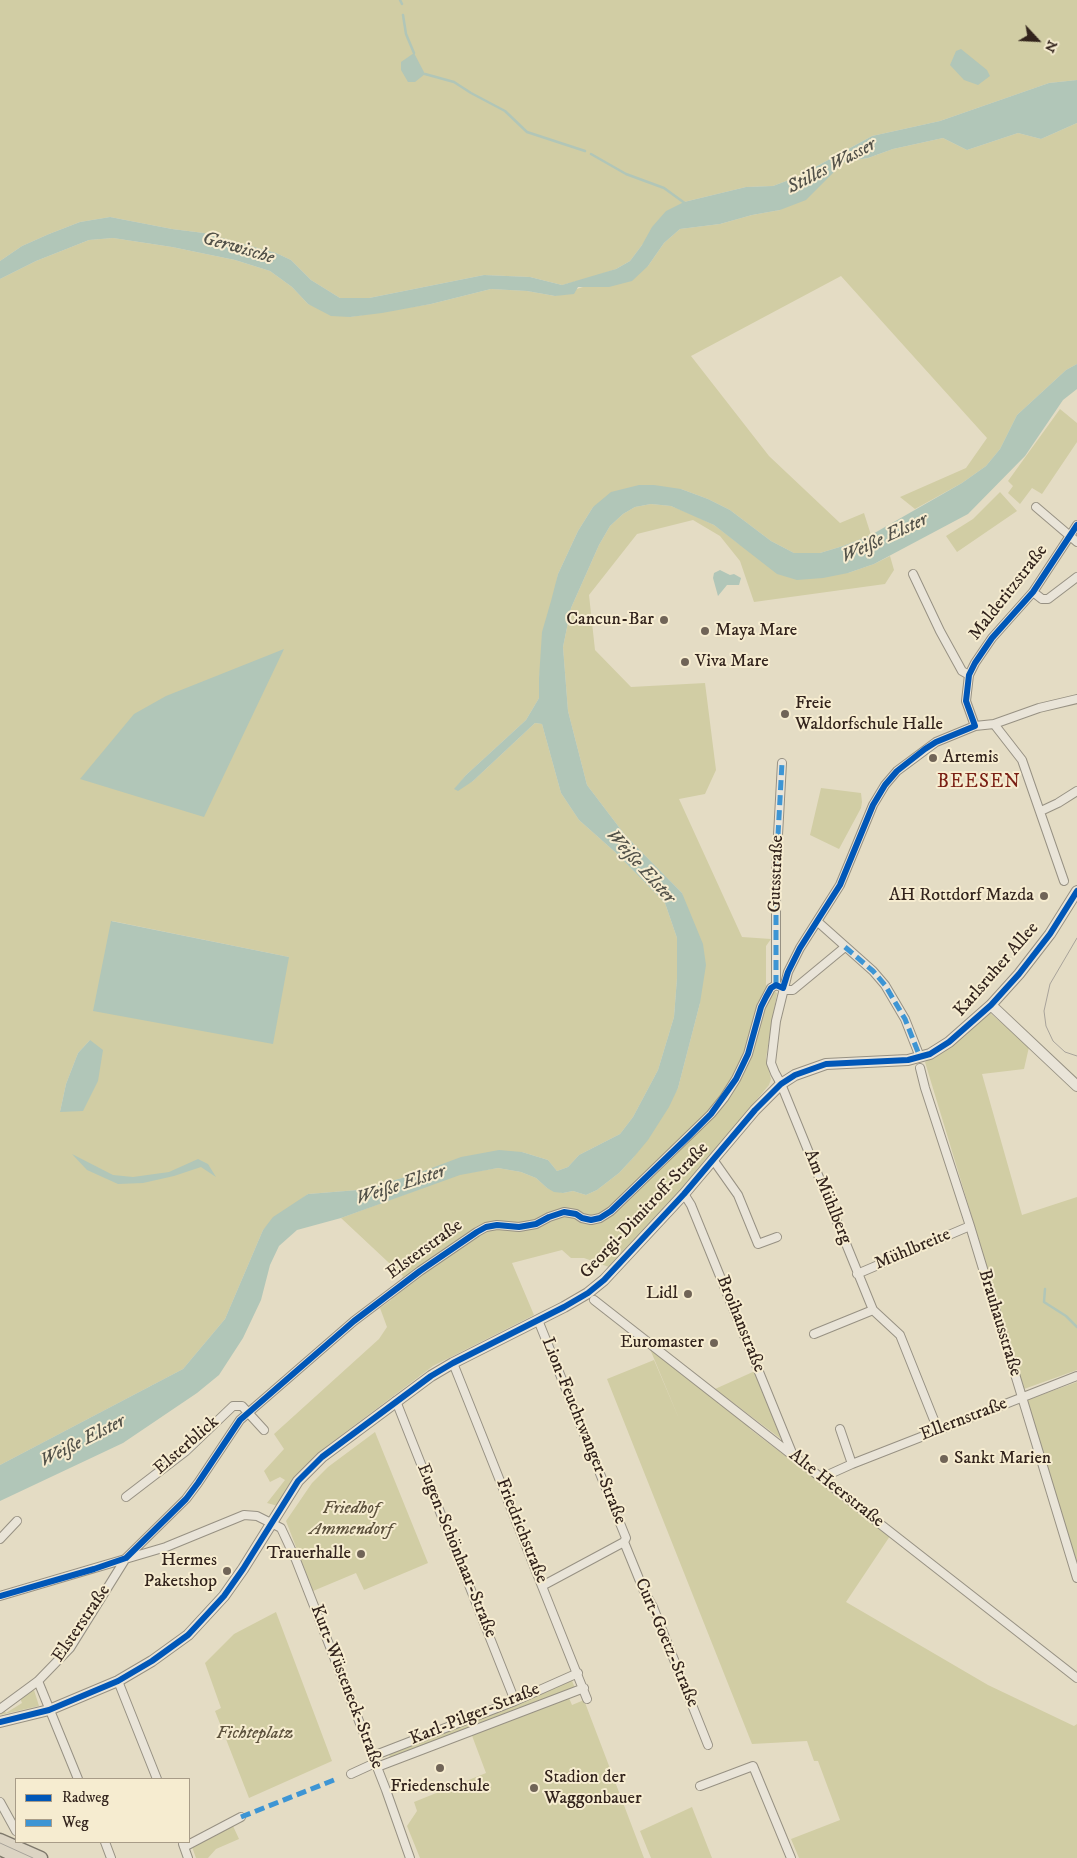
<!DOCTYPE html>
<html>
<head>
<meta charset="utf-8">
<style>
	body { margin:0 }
	#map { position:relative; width:1077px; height:1858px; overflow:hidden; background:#e4dcc4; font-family:"IM FELL DW Pica",serif }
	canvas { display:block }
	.legend { position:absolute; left:15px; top:1778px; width:175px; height:65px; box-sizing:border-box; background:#f6ecd0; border:1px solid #a89c88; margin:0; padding:6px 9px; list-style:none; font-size:15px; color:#32231c }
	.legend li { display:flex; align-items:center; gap:10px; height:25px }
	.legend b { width:25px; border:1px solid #a89c88 }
	.north { position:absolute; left:1012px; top:15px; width:50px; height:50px; -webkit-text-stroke:4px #f6ecd0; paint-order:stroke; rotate:115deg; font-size:14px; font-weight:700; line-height:20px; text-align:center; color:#32231c }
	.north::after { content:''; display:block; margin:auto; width:18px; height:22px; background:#32231c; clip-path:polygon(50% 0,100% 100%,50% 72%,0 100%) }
</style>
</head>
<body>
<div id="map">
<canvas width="1077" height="1858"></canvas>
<ul class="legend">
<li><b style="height:6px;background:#0057b8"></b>Radweg</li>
<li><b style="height:6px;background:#3d95d4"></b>Weg</li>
</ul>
<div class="north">N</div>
</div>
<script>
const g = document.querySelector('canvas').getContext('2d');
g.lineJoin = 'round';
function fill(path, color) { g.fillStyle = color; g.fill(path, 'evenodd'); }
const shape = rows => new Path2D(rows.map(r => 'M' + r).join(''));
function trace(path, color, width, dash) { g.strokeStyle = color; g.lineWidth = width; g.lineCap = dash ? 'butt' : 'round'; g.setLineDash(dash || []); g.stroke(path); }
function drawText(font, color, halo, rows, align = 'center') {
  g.font = font + ' "IM FELL DW Pica",serif'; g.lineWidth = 4; g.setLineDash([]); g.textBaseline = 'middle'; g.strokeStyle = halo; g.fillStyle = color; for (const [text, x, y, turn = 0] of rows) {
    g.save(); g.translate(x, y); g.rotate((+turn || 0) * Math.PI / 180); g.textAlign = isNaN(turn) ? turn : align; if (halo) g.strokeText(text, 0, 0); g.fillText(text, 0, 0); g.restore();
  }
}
fill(shape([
	[0,0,1077,0,1077,80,1049,83,940,121,872,136,797,177,773,186,746,187,684,202,642,245,630,261,616,269,593,277,562,285,530,277,484,275,369,298,340,298,311,280,291,260,276,253,204,233,172,229,110,217,80,222,49,234,22,246,0,261],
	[1077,123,1077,364,1066,370,1017,415,1000,449,986,466,962,483,915,509,900,497,966,468,987,438,841,276,691,356,769,456,840,523,864,513,871,535,843,546,820,553,794,553,771,541,730,510,708,499,681,489,593,507,578,531,558,574,539,678,539,698,526,720,466,775,455,789,473,781,535,723,542,724,561,793,579,820,615,852,665,903,677,938,677,978,674,1017,658,1070,633,1117,620,1134,579,1155,568,1167,557,1171,548,1160,522,1152,413,1175,358,1190,308,1194,263,1230,225,1319,183,1369,0,1465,0,279,36,261,89,240,113,238,172,247,235,260,270,271,292,287,308,304,350,317,431,304,491,289,527,291,555,296,648,266,664,243,680,229,720,224,752,215,780,210,844,162,868,158,893,149,943,138,967,150,1018,133,1041,139],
	[112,921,289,957,94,1011],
	[90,1040,60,1112,66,1084,78,1053],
	[1060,409,1077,423,1077,442,1042,494,1032,488,1020,504,1008,493,1013,486,1008,481],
	[1000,492,1017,511,957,552,946,536,973,519],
	[651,504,671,506,691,514,714,525,739,544,848,573,874,564,890,556,894,570,885,584,754,602,740,561,720,536,693,520,637,534,589,595,595,650,631,687,705,683,716,770,705,794,679,799,742,937,771,939,766,946,766,985,777,993,766,1058,771,1079,769,1085,747,1111,699,1171,609,1267,584,1258,571,1258,562,1250,512,1263,534,1315,433,1366,327,1446,305,1467,278,1506,267,1503,285,1480,280,1477,270,1482,264,1471,284,1449,274,1434,379,1339,387,1327,380,1308,391,1300,403,1276,341,1218,460,1174,498,1168,521,1172,536,1178,547,1188,563,1193,573,1191,586,1195,597,1190,619,1173,633,1158,678,1088,700,1003,682,893,625,835,587,785,568,711,563,647,571,608,599,545,610,526,623,514,635,507],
	[821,788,861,793,862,802,861,808,839,849,810,835],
	[989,1012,1029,1047,1024,1069,982,1074,1022,1215,1077,1197,1077,1370,1024,1389,925,1062,945,1051,968,1033],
	[650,1349,747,1423,750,1429,890,1536,846,1602,988,1685,1074,1726,1077,1724,1077,1858,799,1858,791,1839,840,1820,818,1761,814,1761,807,1741,752,1744,607,1379,654,1360,680,1421],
	[755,1371,781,1439,715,1389],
	[1077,1382,1077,1563,1027,1400],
	[375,1432,428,1563,364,1590,356,1573,313,1591,286,1521,312,1483,328,1467],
	[276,1612,332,1761,249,1798,215,1711,221,1708,205,1663,234,1634],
	[571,1678,576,1691,391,1760,388,1752],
	[34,1690,39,1706,0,1715,0,1713,4,1710,6,1713,22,1703,20,1698],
	[569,1698,572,1705,584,1700,644,1858,420,1858,407,1826,417,1811,414,1802,486,1773,471,1733],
	[692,1807,712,1858,651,1858,640,1831],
	[231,1825,233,1826,239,1839,216,1849,208,1858,196,1858,192,1847]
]), '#d1cda4');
fill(shape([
	[961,49,987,70,990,76,978,85,964,80,950,65,956,51],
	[414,53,425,74,415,82,408,82,401,70,401,62],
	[1077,80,1077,123,1041,139,1018,133,967,150,943,138,893,149,868,158,844,162,806,200,780,210,752,215,720,224,680,229,664,243,648,266,632,281,609,287,578,287,574,294,555,296,527,291,491,289,431,304,382,313,350,317,331,316,308,304,292,287,270,271,235,260,172,247,113,238,89,240,36,261,0,279,0,261,22,246,49,234,80,222,110,217,172,229,204,233,276,253,291,260,311,280,340,298,369,298,484,275,530,277,562,285,616,269,630,261,642,245,652,227,666,211,684,202,746,187,773,186,797,177,872,136,940,121,1049,83],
	[1077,364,1077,389,1063,400,1025,456,968,514,874,564,848,573,823,578,797,580,777,574,714,525,671,506,651,504,635,507,623,514,610,526,599,545,571,608,563,647,568,711,587,785,625,835,682,893,703,944,706,965,700,1003,678,1088,669,1107,648,1140,633,1158,619,1173,597,1190,586,1195,573,1191,563,1193,554,1192,547,1188,536,1178,521,1172,498,1168,460,1175,341,1218,297,1230,279,1246,270,1265,261,1300,243,1338,219,1375,197,1393,123,1443,0,1501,0,1465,183,1369,225,1319,263,1230,273,1217,308,1194,358,1190,413,1175,461,1157,499,1150,522,1152,548,1160,557,1171,568,1167,579,1155,620,1134,633,1117,658,1070,674,1017,677,978,677,938,665,903,615,852,579,820,561,793,542,724,535,723,473,781,458,791,454,789,466,775,526,720,539,698,539,678,542,632,551,601,558,574,578,531,593,507,611,492,639,485,654,485,681,489,708,499,730,510,771,541,794,553,820,553,843,546,871,535,962,483,986,466,1000,449,1017,415,1066,370],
	[720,570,730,575,734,574,741,578,739,585,727,585,718,596,713,578,714,573],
	[284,649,204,817,80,779,134,714,166,696],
	[111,921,289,957,273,1044,93,1011],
	[90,1040,103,1050,98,1081,83,1111,60,1112,66,1084,78,1053],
	[72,1154,113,1175,133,1177,169,1172,198,1159,208,1164,216,1177,201,1167,174,1176,143,1183,118,1184,87,1170]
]), '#b1c6b8');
trace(shape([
	[400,0,402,4],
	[403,15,406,34,414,53],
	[425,74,454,82,471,93,505,111,527,132,585,151],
	[591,154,626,174,664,188,686,204],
	[1045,1289,1044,1302,1066,1316,1077,1327]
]), '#b1c6b8', 2.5);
const minor = shape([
	[1036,507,1077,542],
	[913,574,940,631,962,671,969,675],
	[1033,592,1042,599,1048,599,1077,577],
	[994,724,1022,760,1064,881],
	[975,726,966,701,969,675,975,663,992,638,1033,592,1077,525],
	[1041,811,1058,803,1077,791],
	[818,922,873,971,885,985,905,1019,918,1052],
	[776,985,776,871,782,763],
	[920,1068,925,1088,970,1226,1077,1578],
	[714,1161,738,1195,758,1244,777,1237],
	[684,1194,691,1205,792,1453],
	[857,1274,970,1226],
	[594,1300,1077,1678],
	[538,1320,626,1538,624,1542,644,1591,653,1607,708,1745],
	[814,1334,873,1310],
	[453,1363,587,1699],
	[396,1401,515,1701],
	[840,1429,852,1464],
	[938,1430,900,1335,873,1310,781,1084,775,1073,771,1063,776,1021,788,972,800,948,840,885,873,805,885,785,897,771,936,742,975,726,994,724,1039,708,1077,699],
	[821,1478,852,1464,1077,1376],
	[126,1497,186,1451,233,1406,242,1406,264,1430],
	[0,1539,17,1521],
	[542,1586,624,1542],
	[0,1596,166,1547,244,1515,257,1516,281,1528,296,1560,386,1790,410,1858],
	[38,1681,78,1779],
	[118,1681,157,1779],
	[0,1709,38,1681,70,1648,126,1558,186,1499,198,1483,240,1420,248,1413,354,1321,420,1271,477,1232,486,1227,497,1225,519,1227,536,1224,549,1217,564,1212,576,1214,582,1218,591,1220,600,1218,611,1211,711,1114,724,1098,736,1079,748,1054,761,1007,771,988,776,985,788,990,793,990,845,947],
	[373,1756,515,1701,578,1673],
	[377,1767,584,1688],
	[351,1774,375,1763],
	[700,1786,753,1766,791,1858],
	[0,1802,16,1831],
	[105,1842,111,1858],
	[183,1844,188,1858],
	[184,1847,241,1817]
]);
const tertiary = shape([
	[991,1005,1077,1086],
	[0,1722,49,1710,118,1681,152,1661,188,1635,224,1596,243,1569,298,1481,322,1457,431,1376,453,1363,564,1307,588,1293,604,1280,684,1194,755,1110,781,1084,795,1075,826,1064,908,1060,930,1054,949,1042,991,1005,1019,974,1050,934,1077,891]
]);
const primary = shape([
	[0,1840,41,1858],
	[0,1849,20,1858]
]);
trace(minor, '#979183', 10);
trace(tertiary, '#979183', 12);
trace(primary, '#7e786b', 15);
trace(minor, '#e9e4d8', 8);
trace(tertiary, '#e9e4d8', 10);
trace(primary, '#dcd4c3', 12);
trace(shape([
	[1077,938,1050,984,1044,1011,1046,1026,1053,1041,1065,1052,1077,1056],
	[0,1843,33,1858]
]), '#a8a39a', 1);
trace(shape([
	[845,947,873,971,885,985,905,1019,918,1052],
	[776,985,776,871,782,763],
	[241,1817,334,1780]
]), '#3d95d4', 5, [10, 5]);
trace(shape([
	[0,1596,94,1569,126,1558,186,1499,198,1483,240,1420,354,1321,420,1271,477,1232,486,1227,497,1225,519,1227,536,1224,549,1217,564,1212,576,1214,582,1218,591,1220,600,1218,611,1211,689,1136,711,1114,736,1079,748,1054,761,1007,766,997,771,988,776,985,783,988,788,972,800,948,840,885,873,805,885,785,897,771,925,749,936,742,975,726,966,701,969,675,975,663,992,638,1033,592,1077,525],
	[0,1722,49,1710,118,1681,152,1661,188,1635,224,1596,243,1569,298,1481,322,1457,431,1376,453,1363,564,1307,588,1293,604,1280,684,1194,755,1110,781,1084,795,1075,826,1064,908,1060,930,1054,949,1042,991,1005,1019,974,1050,934,1077,891]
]), '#0057b8', 6);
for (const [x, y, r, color] of [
	[664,620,5,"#706457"],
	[705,631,5,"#706457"],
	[685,662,5,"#706457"],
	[785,714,5,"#706457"],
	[933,758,5,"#706457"],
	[1044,896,5,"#706457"],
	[688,1294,5,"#706457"],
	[714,1343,5,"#706457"],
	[944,1459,5,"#706457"],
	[361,1554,5,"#706457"],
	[227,1571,5,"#706457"],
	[440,1768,5,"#706457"],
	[534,1788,5,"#706457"]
]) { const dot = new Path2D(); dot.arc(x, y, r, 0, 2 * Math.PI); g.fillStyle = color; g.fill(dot); trace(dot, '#f6ecd0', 2); }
drawText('18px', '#32231c', '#f6ecd0', [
	["Malderitzstraße",1009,593,-52],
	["Gutsstraße",777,874,-88],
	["Karlsruher Allee",997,970,-49],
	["Am Mühlberg",827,1197,68],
	["Georgi-Dimitroff-Straße",645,1211,-47],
	["Elsterstraße",425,1250,-36],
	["Mühlbreite",913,1250,-23],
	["Brauhausstraße",999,1323,73],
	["Broihanstraße",740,1324,68],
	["Ellernstraße",964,1420,-21],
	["Lion-Feuchtwanger-Straße",583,1431,68],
	["Elsterblick",187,1446,-41],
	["Alte Heerstraße",836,1489,38],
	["Friedrichstraße",521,1531,68],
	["Eugen-Schönhaar-Straße",456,1551,68],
	["Elsterstraße",82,1624,-56],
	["Curt-Goetz-Straße",666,1643,67],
	["Kurt-Wüsteneck-Straße",346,1687,69],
	["Karl-Pilger-Straße",475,1715,-22]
]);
drawText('18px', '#32231c', '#f6ecd0', [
	["Cancun-Bar",654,620],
	["Maya Mare",715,631,"left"],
	["Viva Mare",695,662,"left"],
	["Freie",795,704,"left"],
	["Waldorfschule Halle",795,725,"left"],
	["Artemis",943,758,"left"],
	["AH Rottdorf Mazda",1034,896],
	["Lidl",678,1294],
	["Euromaster",704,1343],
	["Sankt Marien",954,1459,"left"],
	["Trauerhalle",351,1554],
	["Hermes",217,1561],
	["Paketshop",217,1582],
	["Stadion der",544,1778,"left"],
	["Waggonbauer",544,1799,"left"],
	["Friedenschule",440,1787,"center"]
], 'right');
drawText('italic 18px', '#5d523d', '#f6ecd0', [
	["Friedhof",351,1509],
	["Ammendorf",351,1530],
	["Fichteplatz",255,1734]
]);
drawText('italic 19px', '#525149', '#f6ecd0', [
	["Stilles Wasser",832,167,-28],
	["Gerwische",238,249,16],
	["Weiße Elster",885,539,-25],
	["Weiße Elster",640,867,48],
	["Weiße Elster",401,1186,-18],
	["Weiße Elster",83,1442,-27]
]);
g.letterSpacing = '1px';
drawText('19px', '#7a1f14', '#f6ecd0', [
	["BEESEN",979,783]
]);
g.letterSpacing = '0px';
</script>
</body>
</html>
